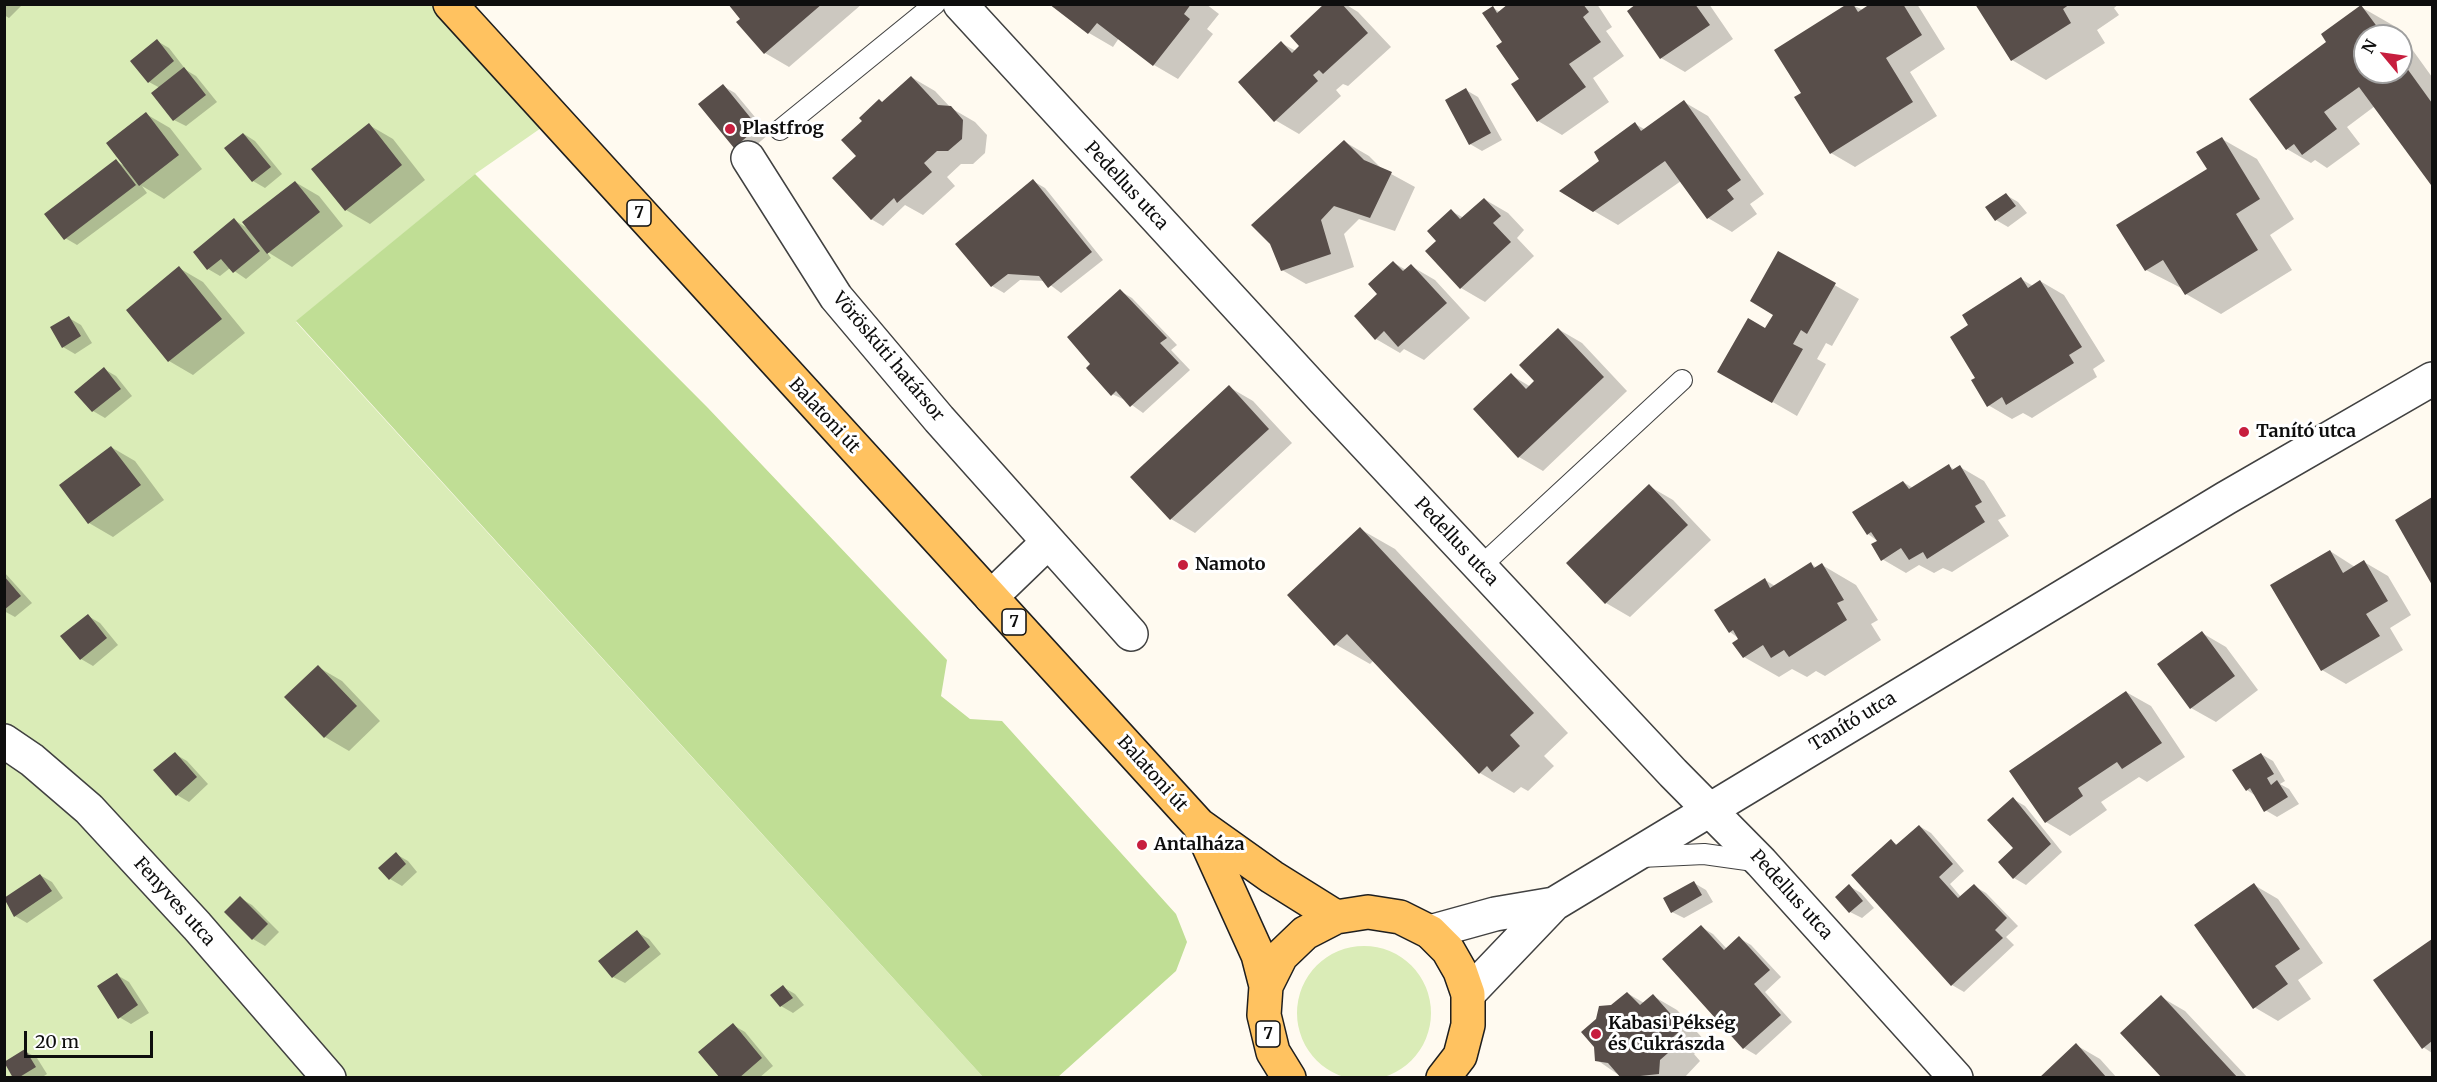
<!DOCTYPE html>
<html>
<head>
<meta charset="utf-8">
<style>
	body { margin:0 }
	#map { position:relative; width:2437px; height:1082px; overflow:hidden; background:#fffaf0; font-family:Merriweather,serif }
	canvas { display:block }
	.frame { position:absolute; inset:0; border:6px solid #0e0e0e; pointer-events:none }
	.north { position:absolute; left:2353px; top:24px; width:60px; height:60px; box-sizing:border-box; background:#fff; border:2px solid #9f9f9f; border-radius:50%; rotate:299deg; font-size:16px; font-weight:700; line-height:24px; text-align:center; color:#0e0e0e }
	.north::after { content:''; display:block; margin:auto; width:21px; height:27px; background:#c71e3e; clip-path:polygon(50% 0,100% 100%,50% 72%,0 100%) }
	.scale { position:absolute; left:24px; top:1031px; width:129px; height:27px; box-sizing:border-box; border:3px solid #0e0e0e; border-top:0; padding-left:8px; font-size:18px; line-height:21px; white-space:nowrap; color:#0e0e0e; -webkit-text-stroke:4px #fff; paint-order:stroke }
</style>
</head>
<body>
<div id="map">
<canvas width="2437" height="1082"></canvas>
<div class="frame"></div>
<div class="north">N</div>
<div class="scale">20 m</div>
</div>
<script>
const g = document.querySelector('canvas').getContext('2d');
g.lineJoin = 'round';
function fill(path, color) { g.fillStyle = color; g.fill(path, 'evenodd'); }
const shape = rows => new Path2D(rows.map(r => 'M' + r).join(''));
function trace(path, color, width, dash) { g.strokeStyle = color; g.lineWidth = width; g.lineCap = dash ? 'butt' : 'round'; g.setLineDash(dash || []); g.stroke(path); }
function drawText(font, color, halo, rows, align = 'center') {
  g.font = font + ' Merriweather,serif'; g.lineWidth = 6; g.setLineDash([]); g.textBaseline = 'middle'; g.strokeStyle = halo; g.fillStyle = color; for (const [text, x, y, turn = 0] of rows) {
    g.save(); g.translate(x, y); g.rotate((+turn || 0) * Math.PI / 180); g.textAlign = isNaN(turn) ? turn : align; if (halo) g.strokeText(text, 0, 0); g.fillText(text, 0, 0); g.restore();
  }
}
fill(shape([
	[5,5,450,5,554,119,475,174,296,322,983,1077,5,1078],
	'1297 1013a67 67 0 1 1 134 0a67 67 0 1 1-134 0Z'
]), '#daecb7');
fill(shape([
	[475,174,708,408,947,660,941,696,970,719,1002,721,1176,914,1187,942,1176,971,1058,1077,983,1077,296,321]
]), '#c0de95');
fill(shape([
	[4,4,23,4,9,18,4,15],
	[730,4,862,4,789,67,765,53,738,22,742,19],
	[1052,4,1206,4,1219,14,1207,29,1213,34,1178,79,1154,65,1119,38,1113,47,1089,33],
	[1327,4,1345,4,1358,12,1391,47,1348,86,1343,84,1336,90,1341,96,1299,134,1275,120,1281,43,1296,51],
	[1510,4,1597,4,1612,27,1606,31,1624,56,1593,78,1609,102,1562,135,1538,121,1504,42,1493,8,1500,12],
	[1638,4,1709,4,1733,39,1685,72,1661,58],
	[1850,4,1863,10,1872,4,1917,4,1945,49,1910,72,1937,116,1855,167,1831,153,1796,98,1803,93],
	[1977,4,2119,4,2114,8,2119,15,2097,30,2105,43,2046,80,2012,60],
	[2361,7,2396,27,2432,77,2432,184,2375,106,2347,127,2360,144,2327,168,2315,160,2311,163,2287,149,2328,42],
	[2365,36,2401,36,2401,72,2365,72],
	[157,41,169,48,186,70,196,76,217,102,186,126,174,120,160,88,149,82],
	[911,77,935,91,951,108,975,122,987,135,985,153,973,164,961,164,947,177,955,186,923,215,905,205,883,226,871,219,858,157,864,121,880,101,884,103],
	[723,86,735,93,769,134,747,153,735,146],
	[1466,90,1478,97,1502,140,1482,151,1470,144],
	[1684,102,1708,116,1764,194,1750,204,1757,214,1732,232,1708,218,1681,181,1618,225,1594,211,1635,124,1646,130],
	[146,114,170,128,202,169,164,199,142,186,147,193,77,245,65,238,116,161,126,167],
	[369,125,393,139,425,180,370,224,346,210,313,169],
	[244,134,255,141,282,174,265,188,253,181],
	[2222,139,2257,159,2294,219,2270,235,2292,270,2221,314,2186,294,2183,289,2146,270,2209,169],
	[1345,142,1369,156,1382,169,1415,187,1395,231,1359,219,1344,234,1354,267,1306,284,1282,270],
	[1033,181,1045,188,1103,260,1061,293,1045,281,1020,280,1004,293,992,286],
	[295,182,319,196,343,226,292,267,266,251,271,258,246,279,230,268,220,276,208,269,234,220,249,229],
	[2006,195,2018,202,2027,213,2008,227,1996,220],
	[1484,199,1508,213,1524,230,1517,238,1534,256,1485,302,1461,288,1439,241,1451,211,1464,218],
	[1778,253,1859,299,1832,346,1826,343,1817,359,1826,364,1797,416,1719,371,1766,330,1775,315],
	[1394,263,1406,270,1411,266,1435,280,1470,318,1424,360,1404,349,1400,353,1376,339,1379,294],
	[179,268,203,282,245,333,193,375,169,361],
	[2021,279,2033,286,2040,281,2064,295,2105,361,2093,369,2097,377,2032,418,2023,413,2012,419,1988,405,1977,378,1970,326],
	[1120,291,1132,298,1177,345,1171,350,1190,370,1143,413,1125,400,1112,394,1093,364],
	[69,318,81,325,92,343,75,354,63,347],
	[1558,329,1582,343,1627,391,1543,471,1519,457,1511,375,1531,387,1536,381],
	[104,369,116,376,132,396,105,418,93,411],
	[1229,387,1253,401,1292,443,1195,533,1171,519],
	[111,447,135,461,164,500,113,537,89,523],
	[1949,466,1955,470,1960,467,1984,481,2006,516,1998,520,2009,536,1952,572,1943,568,1934,573,1919,565,1906,573,1882,559,1879,542,1868,534,1903,482,1913,488],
	[1649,486,1673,500,1711,540,1630,617,1606,603],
	[2432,499,2432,582,2397,520],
	[1360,529,1395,549,1568,733,1544,756,1554,766,1528,791,1521,787,1514,793,1480,773,1374,660,1370,664,1335,644],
	[2330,551,2355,567,2364,562,2388,576,2411,615,2390,628,2403,650,2346,684,2322,670],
	[1811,564,1817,568,1822,565,1856,585,1878,620,1871,624,1881,640,1825,676,1816,671,1807,677,1792,669,1779,677,1744,657,1741,640,1730,632,1765,580,1775,586],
	[4,572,32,603,15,617,4,611],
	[88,616,100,623,118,645,93,666,81,659],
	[2202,633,2226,647,2258,690,2216,722,2191,708],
	[318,667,342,681,380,721,349,751,325,737],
	[2126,692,2151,706,2185,757,2147,782,2139,777,2101,802,2107,810,2070,836,2046,822],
	[175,754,187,761,208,784,189,802,177,795],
	[2261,754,2273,761,2285,781,2280,784,2289,789,2299,804,2277,817,2265,810,2256,796,2247,790],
	[2013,799,2025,806,2062,852,2026,885,2014,878],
	[1919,826,1931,833,1964,871,1950,884,1961,897,1974,886,1986,893,2018,926,2006,937,2014,945,1964,992,1952,985,1891,841,1898,845],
	[396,854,408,861,417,872,402,886,390,879],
	[40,875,52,882,63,898,27,923,15,916,5,900],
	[1694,883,1706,890,1713,902,1684,918,1672,912],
	[2254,885,2278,899,2323,963,2298,980,2311,999,2278,1021,2254,1007],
	[1849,886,1861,893,1874,908,1862,918,1850,912],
	[240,898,252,905,279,932,265,946,253,939],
	[1701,927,1713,934,1727,949,1739,938,1751,945,1781,977,1765,992,1792,1022,1756,1055,1744,1048,1664,959],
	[637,932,649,939,661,954,625,983,613,977],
	[2432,940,2432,1053,2423,1047,2375,980],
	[117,975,129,982,149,1013,131,1024,119,1017],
	[783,987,795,994,804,1005,793,1013,781,1006],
	[1627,993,1644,1003,1653,996,1677,1010,1706,1042,1694,1054,1700,1061,1684,1078,1623,1078,1597,1060],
	[2161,997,2185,1011,2248,1078,2164,1078],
	[733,1025,745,1032,773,1066,759,1078,722,1078],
	[2076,1045,2100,1059,2117,1078,2041,1078],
	[25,1051,37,1058,47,1074,41,1078,15,1078]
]), '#0003');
fill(shape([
	[728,4,822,4,764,54,736,22,740,19],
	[1049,4,1191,4,1184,14,1190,19,1153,66,1097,23,1088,34],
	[1324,4,1342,4,1368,33,1323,74,1319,70,1313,75,1318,81,1274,122,1238,82,1281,41,1292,53,1299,46,1290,36],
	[1508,4,1583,4,1589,12,1583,17,1601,42,1569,64,1586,87,1537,122,1511,84,1519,79,1496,46,1502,42,1482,13,1493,6,1497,13],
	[1636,4,1695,4,1710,25,1660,59,1627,11],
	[1847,4,1853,4,1858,12,1870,4,1903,4,1922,35,1886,58,1913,102,1830,154,1794,97,1801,93,1774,50],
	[1975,4,2070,4,2063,9,2071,23,2011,61],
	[2361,5,2384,36,2365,36,2365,72,2401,72,2401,60,2432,103,2431,185,2359,87,2324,112,2337,129,2302,155,2294,144,2286,150,2249,99,2326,42,2321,34],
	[157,39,174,61,148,83,130,61],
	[184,67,206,95,173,121,151,93],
	[911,76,938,105,951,106,963,120,962,139,948,151,937,151,924,163,932,172,897,203,894,198,871,220,832,178,856,156,841,140,862,121,859,118,879,99,882,102],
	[723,84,758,127,734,148,698,104],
	[1466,88,1491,133,1469,145,1445,100],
	[1684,100,1741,180,1727,190,1734,199,1707,219,1665,161,1593,212,1559,191,1599,161,1594,152,1635,122,1641,131],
	[146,112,179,155,139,186,106,143],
	[369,123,402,165,345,211,311,169],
	[243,133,271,167,252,182,224,148],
	[2222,137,2260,199,2236,214,2258,250,2185,295,2163,260,2145,271,2116,225,2207,169,2196,152],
	[1344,140,1364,160,1392,172,1370,218,1334,206,1321,220,1331,254,1281,271,1270,244,1251,225],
	[116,159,136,185,64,240,44,214],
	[1033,179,1092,252,1048,288,1039,276,1008,274,991,287,955,244],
	[295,181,320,212,267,254,242,222],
	[2006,193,2016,206,1995,221,1985,207],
	[1484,198,1501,216,1493,223,1511,242,1460,289,1425,251,1436,241,1427,231,1451,209,1460,219],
	[234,218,260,251,233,273,221,259,207,270,193,252],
	[1778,251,1836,283,1807,334,1801,330,1793,344,1803,349,1772,403,1717,372,1748,318,1765,328,1773,315,1750,301],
	[1393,261,1403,271,1411,264,1447,303,1398,347,1384,331,1375,340,1354,316,1377,294,1368,284],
	[179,266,222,319,168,362,126,310],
	[2021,277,2028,288,2040,280,2082,347,2069,355,2074,363,2006,405,2002,397,1987,407,1971,380,1975,378,1950,337,1968,325,1962,315],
	[1120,289,1167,338,1160,343,1179,363,1130,407,1116,391,1111,396,1086,368,1090,364,1067,337],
	[69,316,81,336,62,348,50,327],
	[1558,328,1604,377,1518,458,1473,409,1511,373,1526,389,1534,381,1519,365],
	[104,367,121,389,92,412,74,392],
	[1229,385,1269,429,1170,520,1130,477],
	[111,446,141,485,88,524,59,485],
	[1949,464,1952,470,1960,465,1982,502,1975,506,1985,522,1927,559,1923,552,1909,560,1901,548,1881,561,1871,544,1877,541,1871,532,1867,535,1852,512,1903,481,1909,489],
	[1649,484,1688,525,1605,604,1566,563],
	[2432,497,2432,585,2395,520],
	[1360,527,1534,713,1510,735,1520,746,1492,772,1487,766,1479,774,1347,634,1334,646,1287,595],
	[2330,550,2343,573,2364,560,2388,601,2366,614,2380,636,2321,671,2270,585],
	[1811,562,1814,568,1822,563,1844,600,1837,603,1847,620,1789,657,1784,650,1771,658,1763,645,1743,658,1732,643,1738,639,1733,630,1729,633,1714,610,1765,578,1770,588],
	[4,576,21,596,4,610],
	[88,614,107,638,80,660,60,636],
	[2202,631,2235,676,2190,709,2157,664],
	[318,665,357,706,324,738,284,697],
	[2126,691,2162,743,2122,769,2117,762,2078,788,2083,796,2045,823,2009,771],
	[175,752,197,777,176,796,153,770],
	[2261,753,2274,774,2267,778,2271,785,2277,780,2288,797,2264,812,2250,788,2246,791,2232,770],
	[2013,797,2051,844,2013,879,1998,862,2013,848,1987,820],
	[1919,825,1953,864,1939,877,1958,898,1974,884,2007,918,1995,930,2003,938,1951,986,1851,875,1891,839,1896,845],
	[396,852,406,864,389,880,378,868],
	[40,874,52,891,14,917,4,898],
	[1694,881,1702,895,1671,913,1663,898],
	[2254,883,2300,949,2275,966,2288,984,2253,1009,2194,925],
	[1849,884,1863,901,1849,913,1835,897],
	[240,896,268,924,252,940,224,912],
	[1701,925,1724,950,1739,936,1770,970,1754,984,1781,1015,1743,1049,1662,959],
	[637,930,650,947,612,978,598,961],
	[2432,939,2432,1041,2422,1049,2373,980],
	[117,973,138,1005,118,1019,97,986],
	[783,985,793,998,780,1007,770,995],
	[1627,992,1640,1005,1653,994,1683,1028,1671,1039,1676,1046,1660,1060,1659,1074,1621,1078,1608,1063,1595,1061,1594,1047,1581,1032,1596,1019,1599,1006,1611,1005],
	[2161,995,2201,1038,2238,1078,2162,1078,2120,1033],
	[733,1023,762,1058,739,1078,720,1078,698,1052],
	[2076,1043,2107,1078,2039,1078],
	[25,1049,36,1067,18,1078,13,1078,4,1062]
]), '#584e4a');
const lane = shape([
	[780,130,935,4],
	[1480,567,1682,380],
	[1641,857,1704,854,1761,862]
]);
const street = shape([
	[960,4,1324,400,1673,773,1761,862,1956,1078],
	[748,158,836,297,939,419,1131,634],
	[991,597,1048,542],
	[4,741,32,760,89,809,197,926,329,1078],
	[1430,932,1495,914,1554,904],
	[1468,994,1554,904,2226,498,2432,379]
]);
const primary = shape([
	[450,4,1199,825,1272,877,1336,917],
	[1200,827,1258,955,1266,986,1264,1015,1273,1052,1289,1078],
	[1266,986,1281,956,1305,933,1336,917,1368,912,1400,917,1430,932,1448,950,1460,971,1468,994,1468,1025,1460,1056,1443,1078]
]);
trace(lane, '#414141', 22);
trace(street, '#414141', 36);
trace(primary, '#1f1f1f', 36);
trace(lane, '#fff', 20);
trace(street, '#fff', 33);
trace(primary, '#ffc260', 33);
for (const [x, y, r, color] of [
	[730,129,6,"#c71e3e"],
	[2244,432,6,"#c71e3e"],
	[1183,565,6,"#c71e3e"],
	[1142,845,6,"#c71e3e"],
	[1596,1034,6,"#c71e3e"]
]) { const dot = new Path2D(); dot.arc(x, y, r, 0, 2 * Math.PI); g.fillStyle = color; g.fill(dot); trace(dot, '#fff', 2); }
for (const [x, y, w] of [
	[639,213,24],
	[1014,622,24],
	[1268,1034,24]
]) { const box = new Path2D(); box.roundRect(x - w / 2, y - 13, w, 26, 4.5); g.fillStyle = '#fff'; g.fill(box); trace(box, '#0e0e0e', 1.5); }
drawText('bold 16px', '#0e0e0e', null, [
	["7",639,213],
	["7",1014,622],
	["7",1268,1034]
]);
drawText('bold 18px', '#0e0e0e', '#fff', [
	["Plastfrog",742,129],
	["Tanító utca",2256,432],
	["Namoto",1195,565],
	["Antalháza",1154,845],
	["Kabasi Pékség",1608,1024],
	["és Cukrászda",1608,1045]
], 'left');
drawText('18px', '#0e0e0e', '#fff', [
	["Pedellus utca",1126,186,47],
	["Vöröskúti határsor",888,357,50],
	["Balatoni út",824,416,47],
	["Pedellus utca",1456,542,47],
	["Tanító utca",1853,722,-31],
	["Balatoni út",1152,774,48],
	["Pedellus utca",1791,895,48],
	["Fenyves utca",174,902,48]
]);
</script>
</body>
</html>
